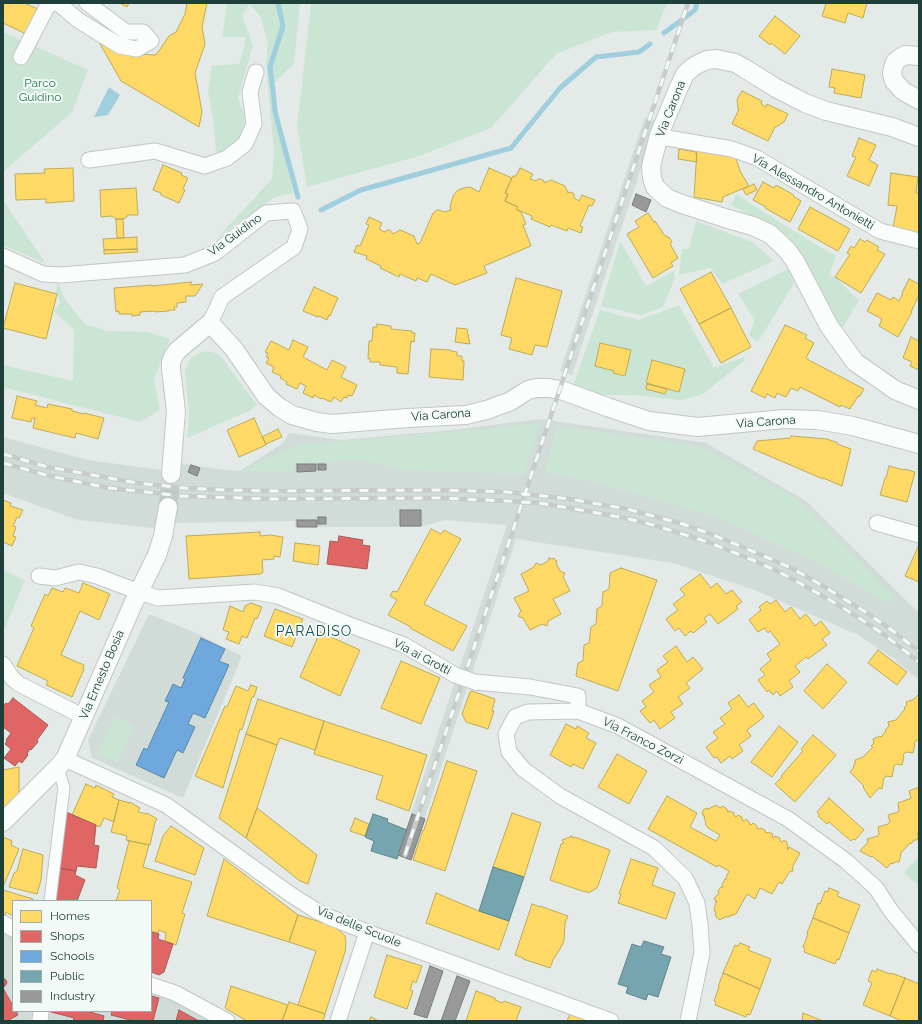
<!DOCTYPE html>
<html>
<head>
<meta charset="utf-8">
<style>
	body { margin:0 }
	#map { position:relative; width:922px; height:1024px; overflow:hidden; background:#e4eae8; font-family:Raleway,sans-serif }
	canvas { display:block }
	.frame { position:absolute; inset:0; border:4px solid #1f403a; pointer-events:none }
	.legend { position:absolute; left:12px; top:900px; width:140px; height:112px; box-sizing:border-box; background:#f2f9f6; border:1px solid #9eafab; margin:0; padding:5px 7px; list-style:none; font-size:12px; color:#1f403a }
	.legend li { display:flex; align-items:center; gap:8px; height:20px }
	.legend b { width:20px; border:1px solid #9eafab }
</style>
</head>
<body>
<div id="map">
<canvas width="922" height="1024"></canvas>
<div class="frame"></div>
<ul class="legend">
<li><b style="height:11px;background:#ffd966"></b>Homes</li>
<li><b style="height:11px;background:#e06666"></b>Shops</li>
<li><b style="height:11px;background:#6fa8dc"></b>Schools</li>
<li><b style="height:11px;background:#76a5af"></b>Public</li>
<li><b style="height:11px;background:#999"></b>Industry</li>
</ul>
</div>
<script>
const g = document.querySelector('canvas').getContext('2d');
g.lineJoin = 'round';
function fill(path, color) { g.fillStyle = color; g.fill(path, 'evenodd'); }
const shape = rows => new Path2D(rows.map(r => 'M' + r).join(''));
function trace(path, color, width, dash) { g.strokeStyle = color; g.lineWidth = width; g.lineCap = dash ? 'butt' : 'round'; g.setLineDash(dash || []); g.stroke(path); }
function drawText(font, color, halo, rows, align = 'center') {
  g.font = font + ' Raleway,sans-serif'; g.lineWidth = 4; g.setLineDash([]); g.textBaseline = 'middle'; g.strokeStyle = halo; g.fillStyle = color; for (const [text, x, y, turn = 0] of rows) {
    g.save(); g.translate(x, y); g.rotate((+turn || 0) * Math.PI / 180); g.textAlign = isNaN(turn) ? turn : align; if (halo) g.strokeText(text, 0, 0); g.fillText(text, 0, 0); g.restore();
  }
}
fill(shape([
	[645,117,657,121,572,375,560,371],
	[541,419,706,443,806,501,919,613,919,680,893,658,858,635,755,590,673,563,516,539,411,860,398,855,399,850,507,525,445,520,421,527,295,527,295,521,177,523,152,528,78,520,3,493,3,437,88,460,161,470,172,462,225,470,240,471,283,443,289,433,341,440,452,430],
	[149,614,196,633,242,656,183,798,92,758,88,740],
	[3,923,13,929,13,1011,151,1011,151,985,227,1021,3,1021]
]), '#d1dcd8');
fill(shape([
	[227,3,300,3,294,64,273,84,293,193,275,197,217,238,272,179,274,152,266,65,268,44,261,17,249,4,242,16,253,45,238,99,245,115,241,137,231,152,216,152,213,118,208,92,212,66,239,64,245,44,245,37,222,37],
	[311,3,667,3,656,30,612,32,556,54,491,128,419,156,307,187,297,127],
	[3,32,88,70,72,112,3,172],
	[736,194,805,238,836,256,829,276,835,277,859,301,842,328,788,236,731,205],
	[3,200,46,264,3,245],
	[696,221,754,243,774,261,722,284,711,268,679,275,682,249,689,249],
	[620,241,646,286,674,271,675,278,663,307,640,315,601,306],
	[788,269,794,283,758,342,749,335,755,320,738,294],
	[58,281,64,298,85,324,107,331,147,332,170,339,154,380,160,410,140,422,6,388,3,392,3,365,73,381,74,330,54,311,60,303,56,290],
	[679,305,714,368,744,357,745,360,703,394,681,400,632,395,601,395,573,386,600,310,639,320],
	[207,351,213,352,218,355,223,359,257,405,249,411,187,438,189,414,185,374,185,370,189,361,192,357,202,352],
	[541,423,524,474,405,470,365,460,294,463,294,471,240,471,298,445,442,433],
	[557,426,702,447,799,500,895,598,888,603,817,562,715,516,598,483,545,472],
	[3,570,25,580,4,630,3,630],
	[114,717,134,725,118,762,98,754],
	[919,856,919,886,904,873]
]), '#cbe5d5');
fill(shape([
	[109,87,120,95,108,115,94,117]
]), '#9fcfde');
const homes = shape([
	[3,3,24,3,38,9,26,34,3,23,3,3],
	[120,3,129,3,127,7,120,3],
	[187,3,207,3,202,27,205,44,195,73,202,112,199,127,121,81,99,42,117,53,156,55,169,36,176,32,185,14,187,3],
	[822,3,867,3,863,18,848,13,845,23,822,16,826,4,822,3],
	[775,16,800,36,785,54,771,43,770,45,759,36,775,16],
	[832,69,865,75,861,98,834,93,835,88,829,87,832,69],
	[742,91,762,101,761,104,766,107,767,104,788,114,784,122,776,127,775,127,768,141,732,124,739,109,738,109,737,99,742,91],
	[859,138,876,145,869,160,878,165,869,186,847,176,856,157,852,156,859,138],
	[679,149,696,152,697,162,678,159,679,149],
	[712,149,713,154,723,155,734,152,740,171,749,186,723,197,722,202,694,197,697,150,712,149],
	[163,165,182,173,181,175,188,178,183,189,185,190,179,203,161,195,161,193,153,190,163,165],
	[73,168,74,201,46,203,46,199,16,200,15,174,45,173,44,169,73,168],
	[489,168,512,178,505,193,508,194,505,201,518,207,516,209,521,212,526,224,523,225,531,246,484,266,487,273,455,285,431,274,427,282,417,278,416,281,400,274,399,277,380,268,381,266,366,259,367,256,354,252,357,245,360,246,369,225,366,224,369,217,382,223,379,229,385,232,387,230,390,230,393,234,400,230,414,236,417,244,420,243,433,213,437,210,440,210,444,212,451,210,450,207,453,196,458,190,464,188,470,187,479,192,489,168],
	[520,168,533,174,530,179,536,181,538,179,541,179,544,181,544,183,551,180,565,186,568,193,570,192,573,193,574,194,574,198,579,201,582,195,595,200,592,206,589,205,580,226,583,227,581,233,568,228,567,231,551,225,550,227,531,219,532,216,516,209,518,207,505,201,508,194,505,193,513,176,516,176,520,168],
	[891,173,918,177,916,193,919,193,919,237,893,228,897,206,888,205,891,173],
	[763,182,774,188,776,185,794,195,793,196,801,201,790,222,765,208,766,207,753,200,763,182],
	[754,184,757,190,746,195,743,189,754,184],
	[136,188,138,215,128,215,126,218,121,219,116,219,112,216,101,217,100,190,136,188],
	[810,207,850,229,838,251,798,229,810,207],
	[648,213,654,222,655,221,665,236,667,236,668,238,669,237,672,242,670,244,678,258,671,263,673,266,653,278,627,234,639,227,635,221,648,213],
	[116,219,123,219,124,238,117,238,116,219],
	[137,237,137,249,104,250,103,239,137,237],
	[860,239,865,242,867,240,879,247,877,250,885,254,861,293,835,277,850,254,847,253,851,246,854,248,860,239],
	[137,249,138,252,104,254,104,250,137,249],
	[711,272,731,308,699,324,680,289,711,272],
	[516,278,562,291,547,347,535,345,532,355,509,349,512,338,501,335,516,278],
	[909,279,919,284,919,295,911,312,912,312,898,337,879,326,882,319,867,311,877,293,891,300,893,297,899,301,903,293,902,293,909,279],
	[191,282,191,285,203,284,195,296,186,296,186,302,177,303,177,307,174,307,175,310,169,310,169,311,155,312,154,311,140,312,140,315,132,316,132,314,119,314,119,311,116,312,114,288,152,285,152,286,191,282],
	[15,283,57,294,46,339,3,328,15,283],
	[314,287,338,298,330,316,329,315,327,320,319,316,318,317,303,311,314,287],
	[731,308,751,347,721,363,699,324,731,308],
	[377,324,391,326,391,329,412,331,412,333,415,333,414,342,411,341,408,374,397,373,397,367,380,365,380,362,370,362,370,358,368,359,369,341,372,341,373,327,377,327,377,324],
	[785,325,807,335,805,338,814,343,806,358,807,359,864,389,859,397,858,396,852,406,851,406,850,409,841,405,840,407,800,387,798,391,791,388,786,397,777,393,775,398,767,394,765,398,751,391,785,325],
	[457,328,467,329,470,344,455,342,457,328],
	[911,337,919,341,919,370,910,366,912,362,903,358,911,337],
	[293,340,308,347,303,357,327,370,332,360,346,367,341,377,357,385,352,396,348,395,347,398,344,397,341,402,334,397,331,402,322,398,321,399,314,395,313,398,303,393,306,386,300,383,297,389,286,384,287,382,280,378,281,376,272,372,274,367,266,363,269,358,266,357,268,353,265,352,271,341,289,350,293,340],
	[600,343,631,350,625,376,613,373,614,371,595,366,600,343],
	[431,349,451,350,451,351,457,352,457,356,462,356,462,361,464,361,463,380,429,377,431,349],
	[652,360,685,369,679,392,646,383,652,360],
	[647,384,667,389,665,394,646,389,647,384],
	[17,396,37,401,35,405,47,408,48,404,72,409,72,411,84,414,84,413,104,418,98,439,76,433,75,438,33,428,35,418,32,418,31,422,12,418,17,396],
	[254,418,266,445,239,457,227,430,254,418],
	[278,429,282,437,266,444,262,437,278,429],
	[791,436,827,439,838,443,837,444,851,449,842,486,823,478,823,479,753,449,757,441,790,438,791,436],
	[889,466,904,470,905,469,915,472,907,502,880,495,885,478,886,478,889,466],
	[3,500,11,503,10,506,23,510,19,518,17,517,13,526,16,527,13,536,16,537,12,546,3,542,3,500],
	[431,529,441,534,444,530,461,539,424,604,467,626,453,651,410,628,411,627,388,615,397,600,390,596,393,591,397,592,431,529],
	[260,532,260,536,270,535,283,537,280,557,274,556,274,559,262,560,263,572,261,573,261,574,189,579,186,536,260,532],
	[295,543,320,546,318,565,293,561,295,543],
	[918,547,919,548,919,582,905,576,918,547],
	[549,558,552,559,554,558,555,560,557,561,556,563,560,571,565,573,563,577,570,591,553,599,561,614,548,621,547,626,542,624,530,630,523,618,518,616,521,611,514,598,529,591,521,574,534,567,536,563,541,565,548,561,549,558],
	[621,568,657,580,618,691,576,676,578,663,583,661,584,645,589,643,591,627,596,624,597,609,602,606,603,592,609,589,610,573,621,568],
	[700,574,711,588,717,583,726,594,732,590,742,602,736,606,738,609,718,624,710,614,704,618,707,622,693,633,691,631,685,636,679,628,675,631,666,619,678,610,673,604,685,595,680,589,700,574],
	[83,583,110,594,99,620,80,611,61,655,84,665,83,669,84,669,72,697,46,685,48,681,17,666,34,628,31,626,45,594,48,596,52,588,63,592,65,588,79,593,83,583],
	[776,600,785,612,791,607,800,619,806,614,815,626,821,621,830,633,822,639,827,645,808,659,806,657,795,666,800,672,789,681,793,687,780,696,777,691,773,695,769,690,767,692,758,680,765,675,760,669,771,660,767,654,780,644,770,631,768,633,764,628,758,632,749,620,761,610,759,607,767,601,770,604,776,600],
	[251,603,262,607,257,619,255,618,247,638,242,636,239,644,226,639,229,632,223,630,230,606,243,612,245,606,251,603],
	[275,609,303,619,292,647,264,636,275,609],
	[320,632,360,650,340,696,300,677,320,632],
	[676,646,687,662,693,657,703,669,686,683,690,688,678,697,683,704,671,712,675,718,660,729,654,720,650,723,640,711,646,707,642,701,654,692,649,685,661,677,657,670,668,662,663,656,676,646],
	[878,650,907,672,897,685,868,663,878,650],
	[401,661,440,678,421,724,381,708,401,661],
	[827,664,847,682,823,709,804,691,827,664],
	[251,685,257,687,254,697,252,697,242,730,240,729,223,788,195,776,225,706,227,707,236,686,248,691,251,685],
	[472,691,495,699,492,711,494,711,488,729,466,722,462,714,470,692,471,692,472,691],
	[919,694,919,740,917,740,914,743,915,744,913,753,906,752,903,755,904,756,902,765,896,764,894,766,892,777,886,776,884,778,882,789,879,788,870,798,863,787,864,786,850,772,854,767,853,766,855,764,855,760,863,757,873,747,871,746,874,743,873,739,880,736,881,737,886,731,885,730,889,726,888,722,896,720,905,709,904,708,907,705,906,702,914,699,919,694],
	[739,695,748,707,754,703,764,717,747,730,751,736,739,745,743,751,732,759,730,756,721,763,717,757,714,758,706,747,718,738,713,732,725,724,720,718,732,709,728,703,739,695],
	[258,699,324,721,315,750,280,738,277,745,246,734,258,699],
	[324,721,427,755,409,811,376,799,383,776,314,754,324,721],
	[566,724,576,729,577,726,589,733,586,738,596,743,583,769,573,764,571,767,550,755,566,724],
	[779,726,798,742,772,777,751,762,779,726],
	[246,734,277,745,257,808,246,838,219,818,246,734],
	[813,735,836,755,795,802,775,784,782,777,781,776,803,751,801,749,813,735],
	[617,754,647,771,629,804,598,787,617,754],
	[447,761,477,771,445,871,413,860,423,830,424,830,447,761],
	[19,767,19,795,3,810,3,770,19,767],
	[86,784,95,788,96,785,114,794,112,797,119,800,114,822,104,818,100,827,72,815,86,784],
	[919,787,919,831,917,834,919,835,917,840,914,840,911,844,910,843,900,854,901,854,899,862,895,862,893,864,891,863,887,868,872,856,871,857,860,851,868,842,867,839,878,836,879,834,878,827,888,824,890,822,888,815,898,812,899,811,898,803,909,799,911,798,909,791,919,787],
	[667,796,697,813,690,827,716,841,720,835,708,828,706,825,705,824,706,823,704,818,705,816,703,816,703,814,702,813,704,809,706,809,707,808,709,809,710,808,716,805,720,808,723,806,727,809,727,811,728,812,730,811,734,813,734,815,736,817,738,815,742,817,742,820,744,821,746,819,749,822,750,824,751,825,753,823,757,826,757,828,759,829,761,828,765,830,765,832,767,833,768,832,773,834,772,837,774,838,775,836,780,838,780,841,782,842,784,840,787,842,787,845,788,846,787,849,788,850,789,847,800,853,792,868,793,869,792,872,790,871,782,884,779,882,772,894,760,888,755,899,747,894,736,914,732,915,732,916,730,915,729,917,724,917,723,919,722,918,720,920,716,917,716,915,715,914,716,912,715,912,714,908,717,902,715,902,716,900,714,899,717,895,718,895,719,893,718,891,721,887,723,887,722,885,725,879,727,879,726,877,729,871,718,865,717,867,648,829,667,796],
	[829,798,864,830,855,840,853,839,851,841,829,822,827,824,818,816,819,814,817,812,829,798],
	[119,800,130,803,130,802,140,808,138,812,147,814,147,813,157,819,155,822,150,845,126,840,127,836,111,832,119,800],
	[257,808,317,855,308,884,300,881,246,838,257,808],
	[512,813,541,823,524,877,493,867,512,813],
	[355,818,369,824,365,836,350,831,355,818],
	[171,826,204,848,195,875,155,861,163,836,171,826],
	[572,836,573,838,575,837,610,850,598,886,597,887,597,888,588,893,587,891,585,892,550,880,561,844,564,843,562,840,572,836],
	[3,837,12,841,11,845,19,849,3,887,3,837],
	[129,841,149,845,143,867,192,882,182,913,185,914,176,945,165,941,166,933,159,930,158,933,151,931,151,901,116,901,120,890,117,888,129,841],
	[23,849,43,855,41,880,37,894,9,887,14,873,17,871,23,849],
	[224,859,298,915,289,942,207,916,224,859],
	[631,859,658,868,652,885,675,893,666,919,618,903,621,894,619,894,631,859],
	[829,888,839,892,837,896,860,905,849,933,813,918,818,903,820,904,825,891,828,892,829,888],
	[3,890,33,899,32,901,13,901,13,916,6,912,5,915,3,914,3,890],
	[436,893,479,911,509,921,499,950,426,923,436,893],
	[532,904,540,907,540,906,568,916,565,923,564,941,560,949,553,960,550,968,523,959,523,958,515,955,532,904],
	[298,915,333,926,339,930,345,936,346,943,345,952,325,1014,298,1005,316,951,289,942,298,915],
	[813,918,849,933,839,960,837,959,835,964,804,952,805,948,803,947,808,934,807,933,813,918],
	[740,943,750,947,748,950,771,959,760,989,723,973,735,945,738,946,740,943],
	[387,955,422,966,416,983,413,981,410,990,413,991,407,1009,374,997,387,955],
	[877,969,890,974,891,973,905,978,890,1016,863,1005,872,983,868,981,872,970,876,972,877,969],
	[723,973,760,989,750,1015,747,1014,746,1017,715,1005,716,1002,714,1001,719,987,718,987,723,973],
	[905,978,919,984,919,1021,902,1021,890,1016,905,978],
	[231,986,288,1005,282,1021,247,1021,225,1008,231,986],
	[476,991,495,998,495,1000,503,1003,504,1001,521,1007,516,1021,466,1021,476,991],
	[289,1002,325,1014,323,1021,282,1021,289,1002],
	[803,1013,823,1021,802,1021,803,1013],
	[570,1014,589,1020,589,1021,567,1021,570,1014],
	[371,1017,379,1021,369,1021,371,1017]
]);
fill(homes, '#ffd966');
trace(homes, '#bcab59', 1);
const shops = shape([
	[339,536,363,540,362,545,370,546,367,569,327,564,330,541,338,542,339,536],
	[13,698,48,725,37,740,38,742,31,750,30,749,27,754,28,755,22,763,19,761,15,766,4,758,11,749,5,744,7,741,6,740,11,733,3,727,3,706,6,703,8,704,13,698],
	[64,811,96,825,94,845,99,846,96,868,77,866,76,871,59,868,64,811],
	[59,868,76,871,75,875,85,880,77,901,52,901,59,868],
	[151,932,159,934,158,939,173,944,164,972,159,975,151,972,151,932],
	[3,978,6,980,7,983,5,986,3,987,3,978],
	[3,988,13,1006,13,1011,16,1011,18,1015,7,1021,3,1021,3,988],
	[151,996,159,998,153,1021,134,1021,111,1015,112,1011,151,1011,151,996],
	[179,1010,199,1021,176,1021,179,1010],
	[51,1011,87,1011,104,1016,103,1021,73,1021,74,1018,51,1012,51,1011]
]);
fill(shops, '#e06666');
trace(shops, '#a65b59', 1);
const schools = shape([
	[201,638,225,649,219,661,229,665,205,718,193,713,188,724,195,727,183,753,177,750,164,778,136,765,144,748,147,750,169,702,165,701,173,684,181,688,185,679,183,678,201,638]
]);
fill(schools, '#6fa8dc');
trace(schools, '#5789ab', 1);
const public = shape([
	[373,814,388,819,387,822,407,830,397,859,371,851,374,841,365,837,373,814],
	[493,867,524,877,509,921,479,911,493,867],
	[644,941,664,947,661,954,671,957,658,997,648,994,646,1000,626,993,628,987,618,984,632,944,641,947,644,941]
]);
fill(public, '#76a5af');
trace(public, '#5c878c', 1);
const industry = shape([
	[636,194,651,200,646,212,632,205,636,194],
	[297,464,316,464,316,471,297,472,297,464],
	[318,464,326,464,326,470,318,470,318,464],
	[191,465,200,468,197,476,188,472,191,465],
	[400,510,421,510,421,526,400,526,400,510],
	[318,517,326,517,326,524,318,524,318,517],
	[297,520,317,520,317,527,297,527,297,520],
	[412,814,425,819,411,860,398,855,412,814],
	[430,966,443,971,427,1018,414,1014,430,966],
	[457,976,470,981,455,1021,441,1021,457,976]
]);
fill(industry, '#999');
trace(industry, '#747e7c', 1);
trace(shape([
	[278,3,283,26,270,67,273,90,275,112,298,197],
	[664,33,695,10,697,3],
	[321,210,361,190,511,148,560,88,596,57,639,52,650,44]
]), '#9fcfde', 5);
trace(shape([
	[168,507,171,474]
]), '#bdc8c5', 18, [18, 9]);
const pedestrian = shape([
	[50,901,64,788,58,767]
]);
const minor = shape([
	[58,3,78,20,120,46,137,49,151,41,143,32,126,32,87,3],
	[21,57,48,5,55,3],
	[659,135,667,138,732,149,757,158,880,231,919,241],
	[89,160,155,151,205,166,227,158,245,144,254,124,250,92,256,72],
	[3,256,43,274,60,275,185,265,215,253,266,213,293,211,300,229,294,247,222,297,210,323],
	[877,523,919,535],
	[39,576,55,578,79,572,97,576,139,592,158,598,255,592,278,596,350,625,404,645,455,675],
	[3,664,12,678,19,684,84,717],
	[475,682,530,687,578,696,578,711],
	[65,759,166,805,290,894,315,910,329,917,367,932,611,1021],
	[3,923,13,929],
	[151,985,175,993,227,1021],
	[40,1021,41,1011],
	[338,1021,367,932],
	[688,1021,702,953,700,925,697,903,685,878,654,848,560,796,523,769,509,752,506,734,515,717,528,712,578,711,618,726,788,819,846,861,876,888,891,911,919,945]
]);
const tertiary = shape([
	[919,56,905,55,900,58,895,62,893,68,892,74,894,81,903,91,919,100],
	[919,137,892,127,826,111,805,103,776,88,744,68,735,63,716,59,707,60,700,63,693,67,685,74,679,87,659,135,651,166,652,178,655,187,667,198,682,204,728,219,753,226,770,234,787,250,795,261,829,326,855,362,895,390,919,400],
	[171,474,176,411,171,369,171,362,173,357,177,351,210,323,234,349,266,396,279,407,292,415,317,422,332,424,408,418,466,415,490,409,497,406,509,402,528,390,537,388,549,388,564,391,607,407,649,421,698,427,784,419,817,420,853,426,919,444],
	[3,822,58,767,65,759,133,604,157,555,163,536,168,507]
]);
trace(pedestrian, '#c1c7c5', 13);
trace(minor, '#c1c7c5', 17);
trace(tertiary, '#c1c7c5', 20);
trace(pedestrian, '#fbfcfc', 11);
trace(minor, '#fbfcfc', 15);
trace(tertiary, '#fbfcfc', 18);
const rail = shape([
	[3,454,48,467,76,472,137,483,184,488,226,490,270,491,440,490,508,492,570,499,627,509,683,524,711,534,766,557,791,568,818,583,867,613,890,629,919,651],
	[3,463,46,475,74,481,109,488,182,496,269,499,439,498,507,501,539,503,569,508,625,518,653,525,708,542,762,564,787,576,837,604,862,620,886,636,919,662],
	[405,855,688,3]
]);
trace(rail, '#c7cbca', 4.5);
trace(rail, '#f2f9f6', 3, [9]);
const minorBridge = shape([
	[455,675,475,682]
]);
trace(minorBridge, '#c1c7c5', 17, []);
trace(minorBridge, '#fbfcfc', 15);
drawText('12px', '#247c4e', '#f2f9f6', [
	["Parco",40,83],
	["Guidino",40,97]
]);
drawText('12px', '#1f403a', '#f2f9f6', [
	["Via Carona",671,109,-68],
	["Via Alessandro Antonietti",813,192,30],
	["Via Guidino",235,235,-36],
	["Via Carona",441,415,-4],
	["Via Carona",766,422,-4],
	["Via ai Grotti",422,657,28],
	["Via Ernesto Bosia",102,675,-67],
	["Via Franco Zorzi",643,741,27],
	["Via delle Scuole",359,927,22]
]);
g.letterSpacing = '1px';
drawText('14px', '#18554c', '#f2f9f6', [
	["PARADISO",314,632]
]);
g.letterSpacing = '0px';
</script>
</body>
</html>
